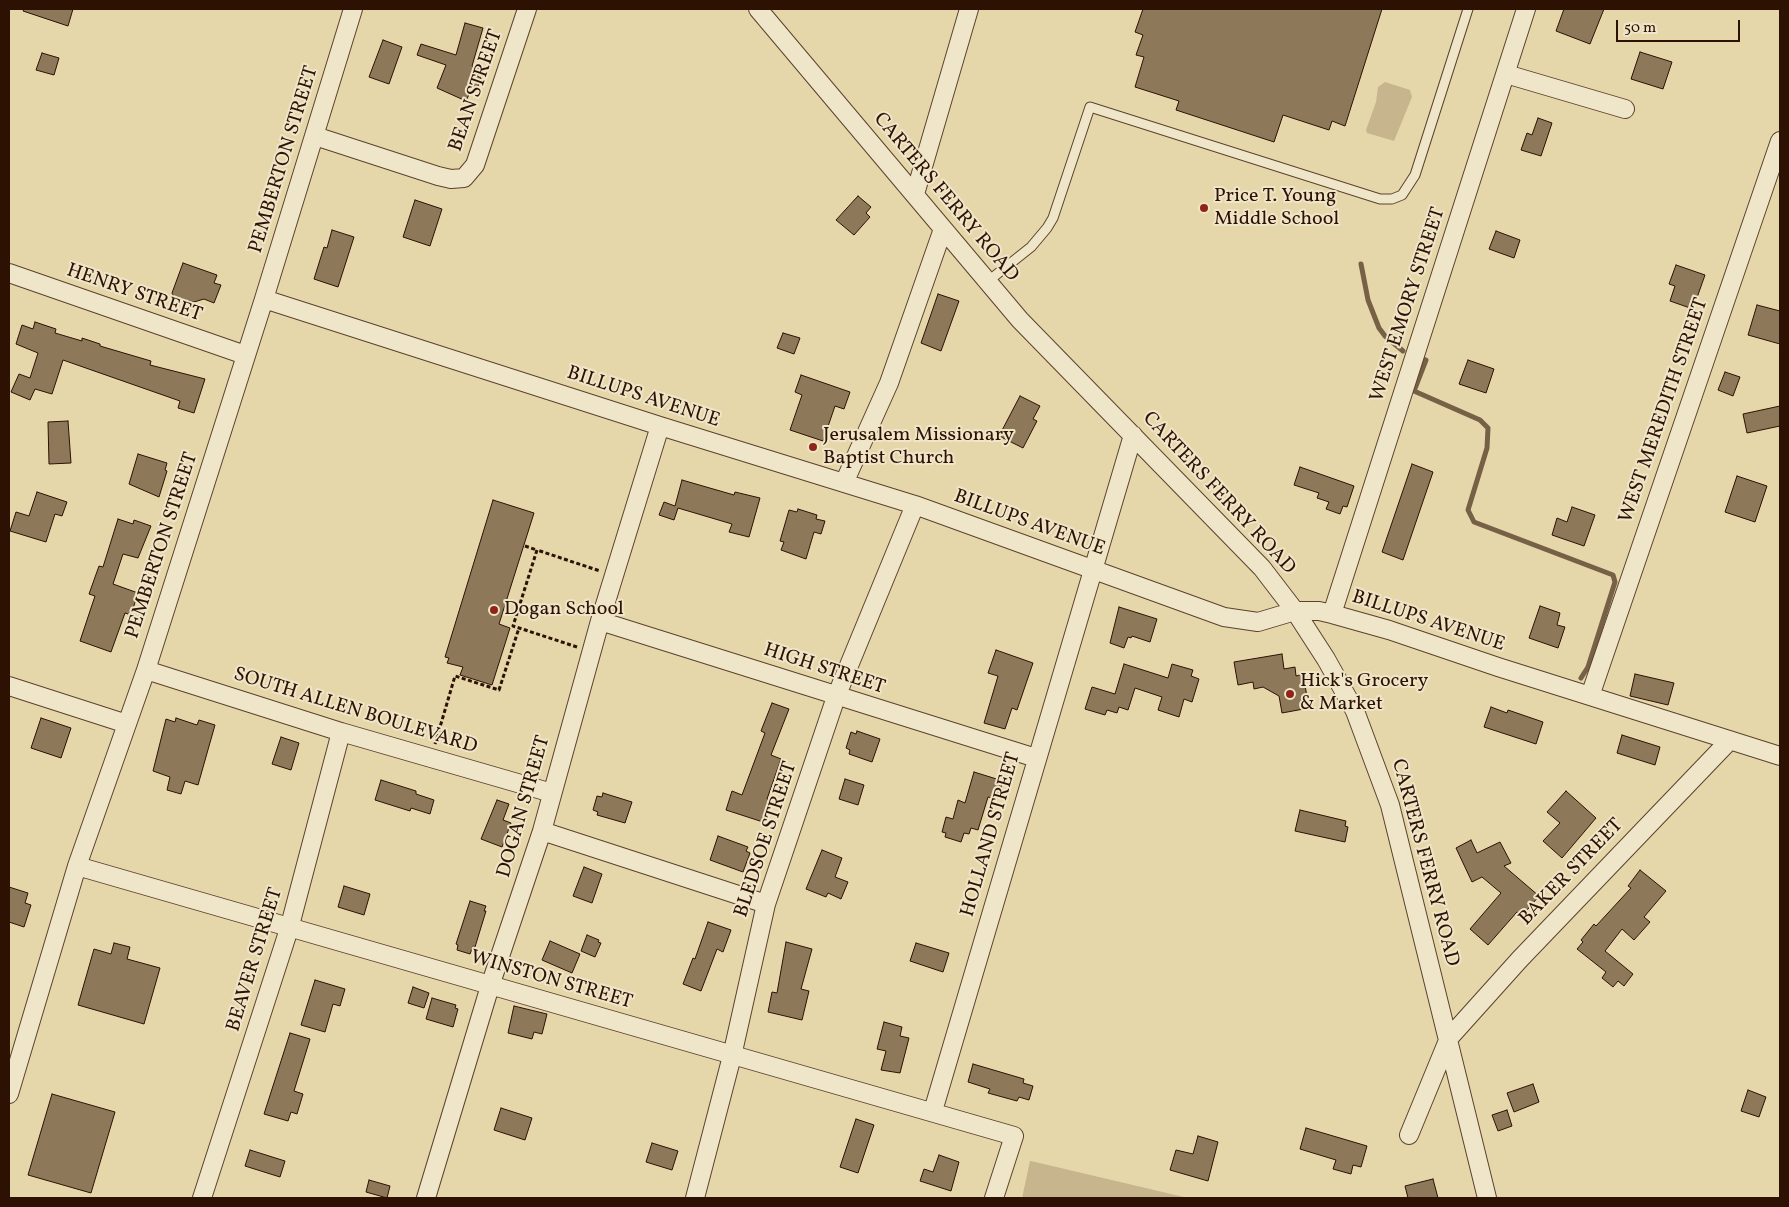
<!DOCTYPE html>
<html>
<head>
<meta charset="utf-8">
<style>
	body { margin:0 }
	#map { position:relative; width:1789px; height:1207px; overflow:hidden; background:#e6d7ab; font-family:Vollkorn,serif }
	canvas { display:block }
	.frame { position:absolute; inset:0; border:10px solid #2d1103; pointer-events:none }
	.scale { position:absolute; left:1616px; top:20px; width:124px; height:22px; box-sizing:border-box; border:2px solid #2d1103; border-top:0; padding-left:6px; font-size:15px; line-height:18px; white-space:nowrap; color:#2d1103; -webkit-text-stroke:4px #efe5c8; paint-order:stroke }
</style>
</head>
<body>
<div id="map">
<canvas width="1789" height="1207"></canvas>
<div class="frame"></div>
<div class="scale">50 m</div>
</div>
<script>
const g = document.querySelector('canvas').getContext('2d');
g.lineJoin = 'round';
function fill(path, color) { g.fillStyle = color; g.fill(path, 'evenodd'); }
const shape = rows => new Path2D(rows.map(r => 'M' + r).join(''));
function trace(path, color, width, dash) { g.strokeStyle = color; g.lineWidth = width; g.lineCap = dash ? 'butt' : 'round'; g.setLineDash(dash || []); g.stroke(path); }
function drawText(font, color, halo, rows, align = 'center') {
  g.font = font + ' Vollkorn,serif'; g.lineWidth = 4; g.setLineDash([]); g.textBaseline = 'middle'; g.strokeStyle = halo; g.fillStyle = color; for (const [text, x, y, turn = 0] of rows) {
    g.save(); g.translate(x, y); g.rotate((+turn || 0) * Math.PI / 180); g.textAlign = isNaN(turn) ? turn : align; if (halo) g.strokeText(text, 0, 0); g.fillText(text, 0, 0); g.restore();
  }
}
fill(shape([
	[1385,82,1410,90,1412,97,1394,141,1367,133,1366,130,1376,102,1378,87],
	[1030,1161,1031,1161,1188,1198,1022,1198]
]), '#c7b58e');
trace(shape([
	[1361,264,1368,300,1379,328,1385,336,1403,351],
	[1423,359,1426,360,1414,391,1480,420,1488,428,1487,448,1468,510,1474,522,1613,575,1615,582,1588,667,1581,678]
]), '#766046', 5);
const building = shape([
	[24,9,73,9,68,26,23,11,24,9],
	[1143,9,1382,9,1345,126,1332,121,1329,130,1283,115,1274,142,1176,110,1179,101,1135,87,1144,57,1136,55,1143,35,1135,32,1143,9],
	[1564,9,1604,9,1590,44,1556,31,1564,9],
	[465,23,483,28,472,66,480,69,477,76,481,78,476,92,471,90,466,101,437,88,446,65,417,55,421,44,456,55,465,23],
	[383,40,402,47,389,84,369,77,383,40],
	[1640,52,1672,62,1663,89,1631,79,1640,52],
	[42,53,59,58,54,75,36,70,42,53],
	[1538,118,1552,123,1541,156,1521,150,1527,133,1532,135,1538,118],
	[858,196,871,207,866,213,870,217,854,235,836,220,858,196],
	[415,200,442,209,430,246,403,237,415,200],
	[332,230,354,237,338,287,314,279,324,247,327,248,332,230],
	[1496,231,1520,240,1514,258,1489,249,1496,231],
	[183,263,217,275,214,283,221,285,214,303,204,299,194,302,174,298,172,293,183,263],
	[1676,265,1705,275,1693,309,1670,301,1675,286,1669,284,1676,265],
	[938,294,959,301,941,351,921,343,938,294],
	[1757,305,1780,311,1780,344,1748,335,1757,305],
	[35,322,56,329,55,333,82,341,82,338,100,344,100,346,151,361,150,365,205,379,194,413,178,408,180,401,63,360,52,394,35,389,30,400,11,392,19,374,30,378,38,353,16,344,22,325,33,329,35,322],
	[783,333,800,338,794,354,777,348,783,333],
	[1468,360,1494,369,1486,393,1459,384,1468,360],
	[1725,372,1740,377,1733,396,1718,390,1725,372],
	[801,375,850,392,844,409,835,406,823,441,790,430,802,395,795,392,801,375],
	[1020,396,1040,406,1033,419,1037,421,1023,448,999,436,1020,396],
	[1780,406,1780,426,1747,433,1743,414,1780,406],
	[68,421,71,463,49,464,48,422,68,421],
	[138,454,167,463,165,470,167,471,159,497,129,484,138,454],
	[1412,464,1433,472,1403,560,1382,552,1412,464],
	[1300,467,1354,486,1347,507,1343,506,1340,514,1326,509,1329,502,1317,498,1319,493,1294,485,1300,467],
	[1737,476,1767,486,1755,522,1725,512,1737,476],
	[682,480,734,495,735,492,760,498,749,537,729,532,732,524,678,508,674,520,659,515,664,502,675,506,682,480],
	[37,492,67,502,62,516,55,514,46,542,10,531,16,512,29,516,37,492],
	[493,500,534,513,499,624,510,628,492,685,460,675,463,667,447,663,449,658,445,657,493,500],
	[1572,507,1595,515,1584,546,1552,535,1557,518,1567,522,1572,507],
	[798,509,817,515,816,519,825,521,821,534,814,532,806,559,781,550,784,542,780,541,789,510,797,512,798,509],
	[118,519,133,524,134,520,151,526,138,558,123,554,113,584,138,593,131,615,125,613,111,652,80,641,95,596,89,594,99,566,103,567,118,519],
	[1540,606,1560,613,1557,625,1565,627,1558,648,1529,638,1540,606],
	[1119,607,1157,619,1150,642,1132,636,1131,638,1128,637,1124,648,1110,643,1119,607],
	[996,650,1033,663,1017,710,1012,708,1005,729,984,723,998,676,988,673,996,650],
	[1282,654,1284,669,1295,667,1296,676,1303,674,1309,708,1282,713,1279,696,1263,687,1254,689,1253,682,1238,685,1234,662,1282,654],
	[1124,664,1168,678,1172,664,1193,670,1191,676,1199,679,1192,702,1184,699,1179,717,1158,710,1162,697,1135,688,1128,710,1119,707,1117,713,1107,710,1105,715,1085,709,1092,687,1115,694,1124,664],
	[1635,674,1674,683,1668,705,1630,696,1635,674],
	[772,703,789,709,771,755,781,759,767,799,770,800,763,822,726,810,732,791,742,795,765,733,761,731,772,703],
	[1491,707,1507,713,1508,710,1543,722,1536,744,1484,727,1491,707],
	[41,718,71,728,61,758,31,748,41,718],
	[176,718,197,725,199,720,215,725,198,785,185,781,181,794,167,790,170,777,153,771,166,719,175,722,176,718],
	[857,731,880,739,872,762,849,754,850,750,846,748,851,732,856,734,857,731],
	[1622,735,1660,747,1655,765,1617,753,1622,735],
	[281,737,299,743,291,770,272,764,281,737],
	[974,772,1003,781,997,799,988,797,978,830,971,828,969,834,964,833,961,842,945,837,946,833,942,832,946,817,953,819,958,800,965,803,974,772],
	[845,779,864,785,858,805,839,799,845,779],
	[381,780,416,791,416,794,434,800,430,814,411,808,410,811,375,800,381,780],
	[1566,791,1596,818,1562,858,1543,841,1560,823,1547,812,1566,791],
	[603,793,632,802,625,823,597,815,598,812,593,810,597,796,602,797,603,793],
	[497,800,509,804,503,820,511,823,502,847,481,839,497,800],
	[1300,810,1346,821,1345,826,1348,827,1345,842,1295,831,1300,810],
	[718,836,748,847,746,851,750,853,743,872,710,860,718,836],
	[1471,840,1477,853,1500,842,1511,863,1504,866,1539,896,1522,916,1517,912,1488,945,1470,929,1501,893,1482,877,1472,882,1456,848,1471,840],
	[822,850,842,858,835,877,848,882,841,899,828,893,826,897,806,889,822,850],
	[584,867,602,874,592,903,573,896,584,867],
	[1640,870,1666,891,1644,917,1650,922,1634,940,1622,929,1605,951,1633,974,1624,986,1618,981,1613,987,1602,978,1606,972,1577,949,1583,942,1581,940,1594,924,1596,926,1631,888,1628,886,1640,870],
	[344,886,370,894,364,915,338,907,344,886],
	[9,887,28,893,25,903,31,905,24,927,9,922,9,887],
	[470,901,486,906,484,911,486,911,475,947,473,946,470,954,457,950,458,945,456,944,470,901],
	[708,922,731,930,723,952,717,949,701,991,683,984,693,958,695,959,708,922],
	[587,935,599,940,598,942,601,943,595,957,581,951,587,935],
	[550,941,580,954,572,973,542,960,550,941],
	[786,942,812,949,801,989,809,991,802,1020,768,1012,772,992,777,993,786,942],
	[114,943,130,947,127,959,160,968,144,1024,78,1005,94,949,111,954,114,943],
	[916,943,949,953,943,972,910,961,916,943],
	[315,980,345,989,340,1006,333,1004,325,1032,301,1025,315,980],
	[413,987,429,993,424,1008,408,1003,413,987],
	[432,998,456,1005,455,1008,458,1009,453,1027,426,1019,432,998],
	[514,1006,547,1014,542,1034,534,1032,532,1039,508,1033,514,1006],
	[884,1022,902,1027,900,1036,909,1038,900,1073,881,1070,886,1051,877,1049,884,1022],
	[290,1033,310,1039,294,1091,303,1094,297,1114,291,1112,288,1121,264,1114,290,1033],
	[973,1064,1024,1079,1023,1083,1033,1086,1029,1100,1019,1097,1017,1101,988,1093,990,1089,968,1082,973,1064],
	[1533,1084,1539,1102,1514,1112,1507,1093,1533,1084],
	[1748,1090,1766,1097,1759,1117,1741,1111,1748,1090],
	[52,1094,115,1112,91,1193,28,1175,52,1094],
	[501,1108,532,1118,525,1140,494,1130,501,1108],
	[1507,1110,1512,1126,1498,1131,1492,1115,1507,1110],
	[856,1119,874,1125,858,1173,840,1167,856,1119],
	[1306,1128,1367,1146,1361,1167,1353,1165,1351,1174,1333,1169,1336,1160,1300,1149,1306,1128],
	[1198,1136,1218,1142,1208,1181,1170,1170,1176,1150,1193,1154,1198,1136],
	[652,1143,678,1151,672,1170,646,1162,652,1143],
	[250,1150,285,1161,280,1177,245,1166,250,1150],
	[939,1155,959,1162,951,1191,920,1181,924,1169,933,1172,939,1155],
	[1433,1179,1438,1198,1408,1198,1405,1186,1433,1179],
	[369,1180,390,1186,387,1198,366,1192,369,1180]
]);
fill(building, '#8d785a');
trace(building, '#2d1103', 1);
const service = shape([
	[987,282,1031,247,1047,228,1053,218,1090,107,1380,199,1392,199,1402,195,1415,175,1468,9]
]);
const minor = shape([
	[758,9,1020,320,1262,568,1295,611,1326,659,1355,711,1390,805,1487,1198],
	[1506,74,1625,109],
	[315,136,438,176,451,179,464,178,475,165,527,9],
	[915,194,969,9],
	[9,273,245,355],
	[264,299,660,426,915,505,1224,617,1258,622,1295,611,1319,611,1332,614,1389,630,1498,667,1780,756],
	[844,483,889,383,943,229],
	[1332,614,1526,9],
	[600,621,1036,758],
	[146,670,341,732,552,793],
	[9,686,127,724],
	[1590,696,1780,141],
	[542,831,766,904],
	[77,866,1014,1136,994,1198],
	[9,1094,77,866,146,670,264,299,353,9],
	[933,1111,1133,435],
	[1409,1135,1449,1038,1520,959,1730,740],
	[202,1198,289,929,341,732],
	[426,1198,490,986,542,831,600,621,660,426],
	[695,1198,732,1056,766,904,836,697,915,505]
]);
trace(service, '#5b422d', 11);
trace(minor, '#5b422d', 20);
trace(shape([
	[525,546,537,550],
	[577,647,513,626,537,550,600,571],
	[435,744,455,676,499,690,519,628]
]), '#2d1103', 3, [4, 2.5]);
trace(service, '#efe5c8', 9);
trace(minor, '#efe5c8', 18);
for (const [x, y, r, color] of [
	[1204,208,5,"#8f2418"],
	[813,447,5,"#8f2418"],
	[494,610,5,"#8f2418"],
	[1290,694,5,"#8f2418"]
]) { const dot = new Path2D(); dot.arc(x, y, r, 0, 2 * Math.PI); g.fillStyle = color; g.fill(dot); trace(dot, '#efe5c8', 2); }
drawText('20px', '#2d1103', '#efe5c8', [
	["BEAN STREET",477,91,-71],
	["PEMBERTON STREET",285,160,-73],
	["CARTERS FERRY ROAD",945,198,50],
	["HENRY STREET",134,294,19],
	["WEST EMORY STREET",1409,305,-72],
	["BILLUPS AVENUE",643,398,18],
	["WEST MEREDITH STREET",1665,411,-71],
	["CARTERS FERRY ROAD",1218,494,47],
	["BILLUPS AVENUE",1029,524,20],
	["PEMBERTON STREET",163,546,-72],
	["BILLUPS AVENUE",1428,622,18],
	["HIGH STREET",824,670,18],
	["SOUTH ALLEN BOULEVARD",355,712,17],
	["DOGAN STREET",525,807,-74],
	["HOLLAND STREET",992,835,-74],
	["BLEDSOE STREET",767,840,-72],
	["CARTERS FERRY ROAD",1424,863,75],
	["BAKER STREET",1572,873,-46],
	["BEAVER STREET",256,960,-73],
	["WINSTON STREET",551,981,16]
]);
drawText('20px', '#2d1103', '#efe5c8', [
	["Price T. Young",1214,197],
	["Middle School",1214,220],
	["Jerusalem Missionary",823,436],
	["Baptist Church",823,459],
	["Dogan School",504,610],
	["Hick's Grocery",1300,682],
	["& Market",1300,705]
], 'left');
</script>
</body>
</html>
